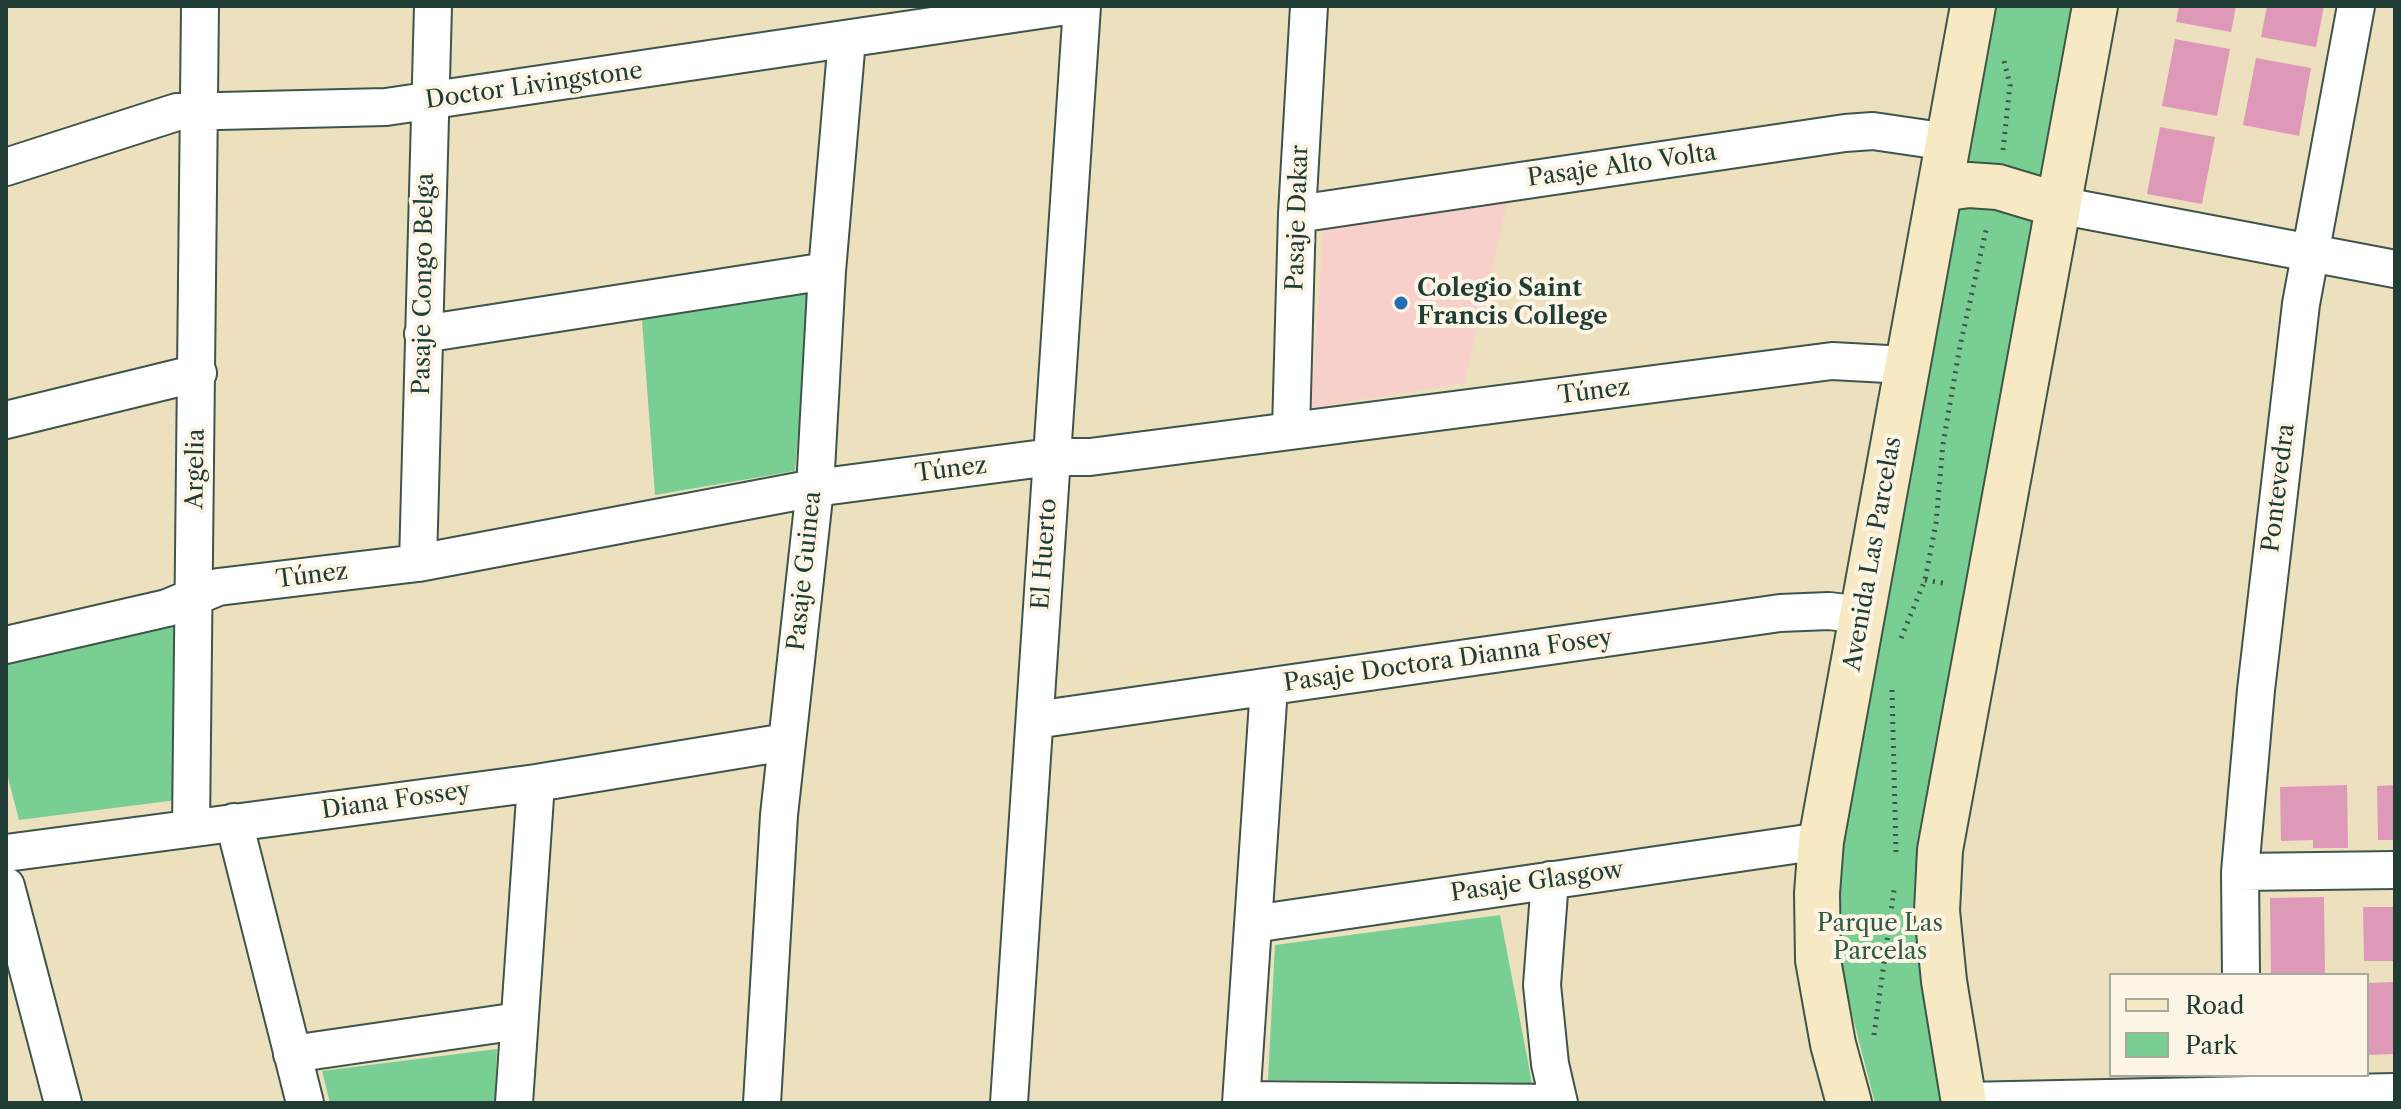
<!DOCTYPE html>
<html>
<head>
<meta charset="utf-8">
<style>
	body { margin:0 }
	#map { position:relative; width:2401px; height:1109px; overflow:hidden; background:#ede0bf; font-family:"Libre Caslon Text",serif }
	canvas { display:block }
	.frame { position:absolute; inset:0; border:8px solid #1f3d34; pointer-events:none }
	.legend { position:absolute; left:2109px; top:973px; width:260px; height:104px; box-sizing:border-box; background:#fcf5e5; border:2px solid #a4ab9e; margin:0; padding:10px 14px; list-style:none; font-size:24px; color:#1f3d34 }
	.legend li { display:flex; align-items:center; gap:16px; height:40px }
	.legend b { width:40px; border:2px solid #a4ab9e }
</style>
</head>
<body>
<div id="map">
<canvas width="2401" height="1109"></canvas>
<div class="frame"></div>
<ul class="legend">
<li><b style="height:10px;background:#f6e9c3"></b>Road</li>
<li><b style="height:22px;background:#79cf93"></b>Park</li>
</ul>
</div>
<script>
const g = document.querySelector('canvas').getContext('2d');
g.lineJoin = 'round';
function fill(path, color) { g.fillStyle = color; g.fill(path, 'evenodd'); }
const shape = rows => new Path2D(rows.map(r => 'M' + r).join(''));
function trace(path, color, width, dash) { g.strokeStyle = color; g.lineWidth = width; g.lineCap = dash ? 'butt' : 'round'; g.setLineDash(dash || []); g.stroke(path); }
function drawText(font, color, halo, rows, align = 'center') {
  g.font = font + ' "Libre Caslon Text",serif'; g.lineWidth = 8; g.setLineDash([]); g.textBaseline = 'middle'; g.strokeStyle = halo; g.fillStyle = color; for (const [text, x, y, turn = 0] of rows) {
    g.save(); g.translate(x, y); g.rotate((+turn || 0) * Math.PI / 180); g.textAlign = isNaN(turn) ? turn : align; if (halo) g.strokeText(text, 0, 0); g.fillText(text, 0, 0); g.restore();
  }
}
fill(shape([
	[1510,193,1464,383,1311,408,1324,222]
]), '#f7d0cc');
fill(shape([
	[1992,6,2073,6,1922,854,1951,1103,1875,1103,1846,991,1837,938,1838,880,1845,821],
	[811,277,795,471,655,495,641,307],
	[182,615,177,800,19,820,6,770,6,661],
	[1500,915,1532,1083,1268,1080,1275,945],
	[497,1049,495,1103,330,1103,322,1071]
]), '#79cf93');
fill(shape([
	[2179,6,2236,6,2231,32,2176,22],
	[2267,6,2324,6,2316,47,2261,37],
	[2175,39,2230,49,2217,116,2162,106],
	[2256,58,2311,68,2299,136,2243,125],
	[2160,127,2215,137,2202,204,2147,194],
	[2347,785,2348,848,2313,848,2313,840,2281,841,2280,787],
	[2395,785,2395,840,2378,840,2377,786],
	[2324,897,2325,975,2271,975,2270,898],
	[2363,907,2395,907,2395,961,2364,961],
	[2395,982,2395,1054,2367,1055,2367,983]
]), '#de99b9');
const street = shape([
	[6,167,177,112,386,107,1067,6],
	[2058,205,2395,269],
	[1297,214,1845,133,1873,131,1948,142],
	[423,334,827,271],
	[6,420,198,373],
	[1291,430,1297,214,1309,6],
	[418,563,433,6],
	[6,645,167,608,218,587,418,563,815,488,1051,457,1090,457,1832,361,1906,365],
	[1035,720,1780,613,1829,611,1863,615],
	[234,822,305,1103],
	[191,828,200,6],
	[6,853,536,783,786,742],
	[2240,872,2395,870],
	[1550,880,1542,985,1550,1064,1559,1103],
	[6,886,63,1103],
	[1253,924,1821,841],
	[2241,975,2240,872,2256,690,2301,304,2356,6],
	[292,1054,519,1021],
	[1242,1100,1559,1103],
	[1964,1101,2395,1092],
	[514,1103,536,783],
	[762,1103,779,815,815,488,827,271,847,39],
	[1009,1103,1082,6],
	[1241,1103,1269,687]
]);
const secondary = shape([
	[1940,189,1969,185,1998,187,2058,205],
	[1849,1103,1833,1044,1818,960,1817,893,1821,841,1973,6],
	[1964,1103,1944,981,1937,911,1940,850,2095,6]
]);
trace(street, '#3e5549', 40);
trace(secondary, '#3e5549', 48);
trace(shape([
	[2003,150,2010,85,2004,61],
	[1925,580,1948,584],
	[1901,638,1925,580,1936,523,1943,444,1960,346,1987,226],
	[1892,690,1896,852],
	[1874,1035,1894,890]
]), '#3e5549', 5, [2, 6]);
trace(street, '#fff', 36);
trace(secondary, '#f6e9c3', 44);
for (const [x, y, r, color] of [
	[1401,303,8,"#1f6fb2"]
]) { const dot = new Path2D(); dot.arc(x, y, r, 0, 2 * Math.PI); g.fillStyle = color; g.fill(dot); trace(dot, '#fcf5e5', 3); }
drawText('24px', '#1f3d34', '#fcf5e5', [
	["Doctor Livingstone",534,86,-8],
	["Pasaje Alto Volta",1622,166,-8],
	["Pasaje Dakar",1298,218,-88],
	["Pasaje Congo Belga",424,284,-89],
	["Túnez",1594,392,-7],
	["Argelia",196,469,-89],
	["Túnez",951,470,-7],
	["Pontevedra",2279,488,-83],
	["El Huerto",1045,554,-86],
	["Avenida Las Parcelas",1873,554,-80],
	["Pasaje Guinea",805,571,-84],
	["Túnez",312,576,-7],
	["Pasaje Doctora Dianna Fosey",1448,661,-8],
	["Diana Fossey",396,801,-8],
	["Pasaje Glasgow",1537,882,-8]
]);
drawText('bold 24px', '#1f3d34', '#fcf5e5', [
	["Colegio Saint",1417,289],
	["Francis College",1417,317]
], 'left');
drawText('24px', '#315a47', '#fcf5e5', [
	["Parque Las",1880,924],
	["Parcelas",1880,952]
]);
</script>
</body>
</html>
